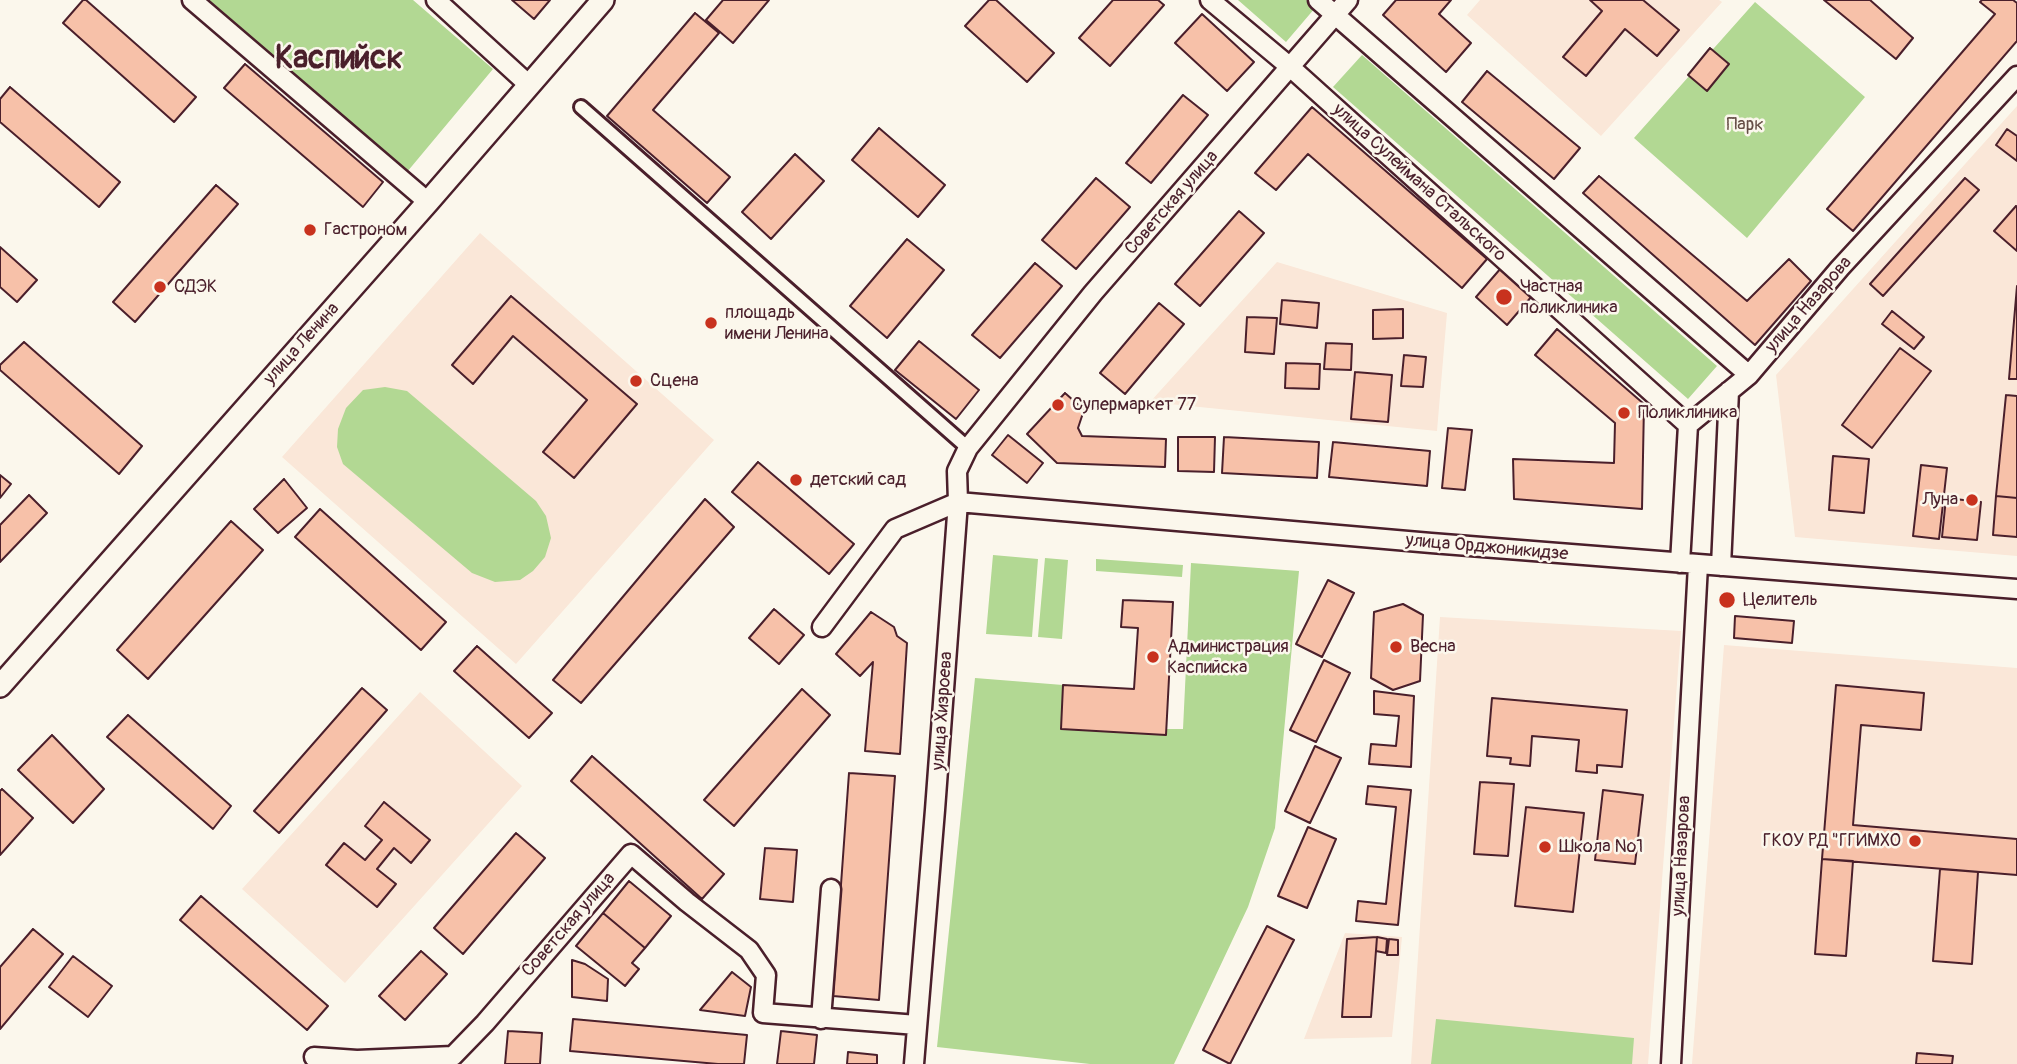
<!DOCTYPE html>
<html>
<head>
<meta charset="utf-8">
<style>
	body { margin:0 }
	canvas { display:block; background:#fbf7ec }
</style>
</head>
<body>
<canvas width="2017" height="1064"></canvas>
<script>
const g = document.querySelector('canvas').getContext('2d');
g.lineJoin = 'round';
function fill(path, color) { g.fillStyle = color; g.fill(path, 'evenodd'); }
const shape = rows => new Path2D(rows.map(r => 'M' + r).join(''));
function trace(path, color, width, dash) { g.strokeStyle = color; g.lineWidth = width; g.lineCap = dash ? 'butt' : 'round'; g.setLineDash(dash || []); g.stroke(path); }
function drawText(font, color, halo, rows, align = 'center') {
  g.font = font + ' Pangolin,sans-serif'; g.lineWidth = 5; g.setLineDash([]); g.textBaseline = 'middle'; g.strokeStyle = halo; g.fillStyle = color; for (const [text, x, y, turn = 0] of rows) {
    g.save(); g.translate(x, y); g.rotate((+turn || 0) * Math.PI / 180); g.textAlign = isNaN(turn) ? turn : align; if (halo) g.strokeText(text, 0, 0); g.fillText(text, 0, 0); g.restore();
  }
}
fill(shape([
	[1480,0,1719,0,1722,2,1601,136,1467,15],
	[2017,106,2017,556,1795,537,1776,375],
	[480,233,714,440,516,664,282,457],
	[1277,262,1447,313,1437,431,1150,402],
	[1440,617,1681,631,1648,1064,1411,1064],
	[1724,645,2017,668,2017,1064,1692,1064],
	[420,692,522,786,345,983,242,889],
	[1345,933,1402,937,1392,1037,1304,1039]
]), '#fae7d8');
fill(shape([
	[209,0,413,0,493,69,407,172],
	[1238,0,1306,0,1315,8,1286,42],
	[1755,2,1865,97,1747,238,1634,138],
	[1362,55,1717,366,1688,399,1333,87],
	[385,387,407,391,536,501,546,516,551,538,545,557,533,571,520,580,495,582,472,573,343,464,337,447,338,429,346,408,363,390],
	[993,555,1038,559,1032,637,986,634],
	[1045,558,1068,560,1062,639,1038,637],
	[1096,559,1183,565,1182,577,1096,571],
	[1191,563,1299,571,1275,828,1248,907,1174,1064,1090,1064,937,1047,975,678,1063,685,1061,729,1183,729],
	[1436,1019,1634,1038,1632,1064,1431,1064]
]), '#b2d893');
const building = shape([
	[83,0,86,0,196,97,174,122,63,23,83,0],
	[512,0,550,0,534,19,512,0],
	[723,0,769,0,733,43,706,20,723,0],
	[989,0,996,0,1054,53,1027,82,965,26,989,0],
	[1113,0,1158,0,1164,5,1110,66,1079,38,1113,0],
	[1396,0,1451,0,1439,14,1471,43,1446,72,1383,15,1396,0],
	[1590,0,1643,0,1679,30,1657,56,1625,29,1586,76,1563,57,1602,11,1590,0],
	[1824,0,1870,0,1913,38,1896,59,1824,0],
	[1982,0,2013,0,2017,3,2017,41,1853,231,1827,209,1995,14,1980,2,1982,0],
	[695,13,719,33,653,110,730,177,707,203,607,116,695,13],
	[1202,14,1254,62,1227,91,1175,43,1202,14],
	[1710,48,1729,64,1707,91,1688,75,1710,48],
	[245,64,383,182,363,207,224,88,245,64],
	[1487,71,1580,148,1554,179,1462,102,1487,71],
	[10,87,120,182,99,207,0,122,0,99,10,87],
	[1183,95,1208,115,1151,183,1126,163,1183,95],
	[1312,107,1487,259,1462,288,1308,154,1276,190,1255,173,1312,107],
	[879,128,945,185,918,217,852,160,879,128],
	[2007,129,2017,136,2017,161,1996,145,2007,129],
	[795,154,824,181,771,239,742,212,795,154],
	[1599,176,1747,301,1789,259,1811,281,1755,345,1583,193,1599,176],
	[1096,178,1130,207,1076,269,1042,240,1096,178],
	[1965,178,1979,190,1883,296,1870,284,1965,178],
	[216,185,238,204,135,322,113,302,216,185],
	[2016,206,2017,207,2017,251,1994,231,2016,206],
	[1239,211,1264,233,1200,306,1175,284,1239,211],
	[907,239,944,270,887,338,850,306,907,239],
	[0,247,37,280,17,302,0,287,0,247],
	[1035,263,1062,286,1000,358,972,335,1035,263],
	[1501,268,1532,296,1507,325,1476,297,1501,268],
	[2017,286,2017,379,2009,379,2017,286],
	[511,296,637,404,574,478,543,452,587,400,513,336,473,384,452,365,511,296],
	[1282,300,1319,303,1317,328,1280,324,1282,300],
	[1159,303,1184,324,1125,394,1100,373,1159,303],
	[1403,309,1403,338,1373,339,1373,310,1403,309],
	[1892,311,1924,337,1914,349,1882,324,1892,311],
	[1247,317,1277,318,1274,354,1245,352,1247,317],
	[1557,329,1644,404,1642,509,1514,499,1513,459,1614,463,1615,423,1535,355,1557,329],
	[919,341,979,390,956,419,895,370,919,341],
	[24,342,142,446,119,474,0,370,0,365,24,342],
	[1326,343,1352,344,1351,370,1324,369,1326,343],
	[1900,348,1931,371,1872,448,1842,425,1900,348],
	[1404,355,1426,357,1423,387,1401,386,1404,355],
	[1286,363,1320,364,1319,389,1285,388,1286,363],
	[1355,372,1392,375,1388,422,1351,419,1355,372],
	[1065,393,1084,410,1078,428,1082,436,1166,439,1165,467,1057,463,1027,434,1065,393],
	[2006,395,2017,396,2017,498,1996,496,2006,395],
	[1448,428,1472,430,1465,490,1442,488,1448,428],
	[1008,435,1043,463,1027,483,992,455,1008,435],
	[1178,437,1215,437,1214,472,1178,471,1178,437],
	[1224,437,1319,442,1317,478,1222,473,1224,437],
	[1333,442,1430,451,1427,486,1329,477,1333,442],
	[1833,456,1869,459,1864,513,1829,510,1833,456],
	[758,462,854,544,829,574,732,492,758,462],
	[1921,465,1947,468,1939,539,1913,536,1921,465],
	[0,475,11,484,0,498,0,475],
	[284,479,307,508,278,533,254,509,284,479],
	[29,495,47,513,0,562,0,525,29,495],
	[1996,496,2017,498,2017,537,1993,535,1996,496],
	[1946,498,1981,502,1977,540,1942,537,1946,498],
	[705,499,734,527,581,703,553,680,705,499],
	[320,509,446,622,421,650,295,537,320,509],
	[231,521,263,550,148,679,117,650,231,521],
	[1328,580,1354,593,1322,657,1296,644,1328,580],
	[1123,600,1173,602,1166,735,1061,729,1063,685,1134,689,1138,628,1121,627,1123,600],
	[1403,604,1423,615,1420,681,1393,690,1371,678,1374,612,1403,604],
	[774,609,804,635,779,664,749,638,774,609],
	[871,612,894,627,897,636,907,643,900,754,865,751,873,662,860,676,836,654,871,612],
	[1735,616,1794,621,1792,643,1734,638,1735,616],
	[477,646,552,713,529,738,454,671,477,646],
	[1324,660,1350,673,1316,742,1290,730,1324,660],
	[1836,685,1924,693,1921,730,1861,725,1853,825,2017,839,2017,875,1822,859,1836,685],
	[362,688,387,710,279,833,254,811,362,688],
	[802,689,830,715,734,826,704,800,802,689],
	[1374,691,1414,696,1411,767,1369,764,1371,744,1396,746,1399,716,1374,714,1374,691],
	[1492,698,1627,710,1622,767,1597,765,1597,773,1576,771,1579,740,1532,736,1530,766,1510,764,1511,758,1487,756,1492,698],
	[128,715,231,806,213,829,107,737,128,715],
	[52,735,104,789,73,823,18,770,52,735],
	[1315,746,1341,758,1310,823,1285,811,1315,746],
	[592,756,724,874,702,899,571,781,592,756],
	[849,773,895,776,879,1000,833,996,849,773],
	[1480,782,1514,784,1508,856,1474,854,1480,782],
	[1368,786,1411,790,1398,925,1356,921,1358,901,1386,904,1396,807,1366,804,1368,786],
	[2,789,33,818,0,855,0,791,2,789],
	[1603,790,1643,795,1635,864,1595,860,1603,790],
	[384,802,430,840,411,863,394,848,377,869,396,884,377,907,326,865,344,843,365,860,382,840,365,826,384,802],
	[1526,807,1584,813,1573,912,1515,906,1526,807],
	[1308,827,1336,839,1307,908,1278,896,1308,827],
	[516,833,545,858,463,954,434,928,516,833],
	[765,848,797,850,793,902,760,899,765,848],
	[1822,859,1853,861,1846,956,1815,954,1822,859],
	[1940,869,1978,872,1972,964,1933,961,1940,869],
	[629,881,671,916,645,948,603,913,629,881],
	[201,896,328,1006,307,1030,180,920,201,896],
	[603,913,645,948,632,963,639,969,625,986,576,946,603,913],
	[1267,926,1294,940,1230,1064,1203,1050,1267,926],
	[33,929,63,954,0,1029,0,967,33,929],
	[1377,937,1371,1017,1342,1017,1347,939,1377,937],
	[1377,937,1387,939,1386,953,1376,951,1377,937],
	[1389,939,1398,940,1398,955,1387,955,1389,939],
	[421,951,447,974,405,1020,379,996,421,951],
	[73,956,112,986,88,1017,49,987,73,956],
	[572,960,585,964,608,979,607,1001,572,997,572,960],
	[732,972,751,987,745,1016,700,1010,732,972],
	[573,1019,747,1035,744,1064,718,1064,570,1051,573,1019],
	[508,1031,542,1033,540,1064,505,1064,508,1031],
	[781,1031,817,1035,814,1064,777,1064,781,1031],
	[848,1052,877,1055,877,1064,847,1064,848,1052],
	[1917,1053,1953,1056,1952,1064,1916,1064,1917,1053]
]);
fill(building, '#f7c1a9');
trace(building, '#4a1f2b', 2);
const pedestrian = shape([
	[581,107,968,448]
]);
const minor = shape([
	[192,0,428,202],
	[436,0,529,85],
	[1210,0,1289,66,1688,425],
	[1318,0,1749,375],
	[1680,563,1688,425,1749,375,1840,268,2017,76],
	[1721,566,1729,391],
	[822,627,895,529,958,502,1431,543,2017,589],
	[821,1019,831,889],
	[314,1057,357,1060,453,1056,485,1023,631,854,687,902,749,950,766,975,763,1013,917,1025],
	[914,1064,935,810,958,502,957,471,968,448,1093,293,1348,0],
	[1671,1064,1698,565]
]);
const tertiary = shape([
	[0,686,428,202,603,0]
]);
trace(pedestrian, '#4a1f2b', 18);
trace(minor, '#4a1f2b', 23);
trace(tertiary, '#4a1f2b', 26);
trace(pedestrian, '#fbf7ec', 12);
trace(minor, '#fbf7ec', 18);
trace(tertiary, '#fbf7ec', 21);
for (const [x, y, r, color] of [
	[310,230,7,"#c8321e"],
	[160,287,7,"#c8321e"],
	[1504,297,9,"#c8321e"],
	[711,323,7,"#c8321e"],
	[636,381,7,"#c8321e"],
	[1058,405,7,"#c8321e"],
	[1624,413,7,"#c8321e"],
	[796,480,7,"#c8321e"],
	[1972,500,7,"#c8321e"],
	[1727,600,9,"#c8321e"],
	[1396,647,7,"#c8321e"],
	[1153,657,7,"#c8321e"],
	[1915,841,7,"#c8321e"],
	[1545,847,7,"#c8321e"]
]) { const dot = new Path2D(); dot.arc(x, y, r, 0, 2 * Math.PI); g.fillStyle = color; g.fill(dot); trace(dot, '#fbf7ec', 2.5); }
drawText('18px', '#644d45', '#fbf7ec', [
	["Парк",1745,125]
]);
drawText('18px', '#4a1f2b', '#fbf7ec', [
	["улица Сулеймана Стальского",1419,183,42],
	["Советская улица",1172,203,-49],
	["улица Назарова",1809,305,-49],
	["улица Ленина",302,344,-48],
	["улица Орджоникидзе",1487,548,5],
	["улица Хизроева",943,711,-86],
	["улица Назарова",1682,856,-87],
	["Советская улица",569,925,-49]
]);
drawText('18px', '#4a1f2b', '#fbf7ec', [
	["Гастроном",324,230],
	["СДЭК",174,287],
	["Частная",1520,287],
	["поликлиника",1520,308],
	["площадь",725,313],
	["имени Ленина",725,334],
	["Сцена",650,381],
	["Супермаркет 77",1072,405],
	["Поликлиника",1638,413],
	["детский сад",810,480],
	["Луна",1958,500,"right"],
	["Целитель",1743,600],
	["Администрация",1167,647],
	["Каспийска",1167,668],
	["Весна",1410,647],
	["ГКОУ РД \"ГГИМХО",1901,841,"right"],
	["Школа №1",1559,847]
], 'left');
drawText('bold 32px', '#4a1f2b', '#fbf7ec', [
	["Каспийск",339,60]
]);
</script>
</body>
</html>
